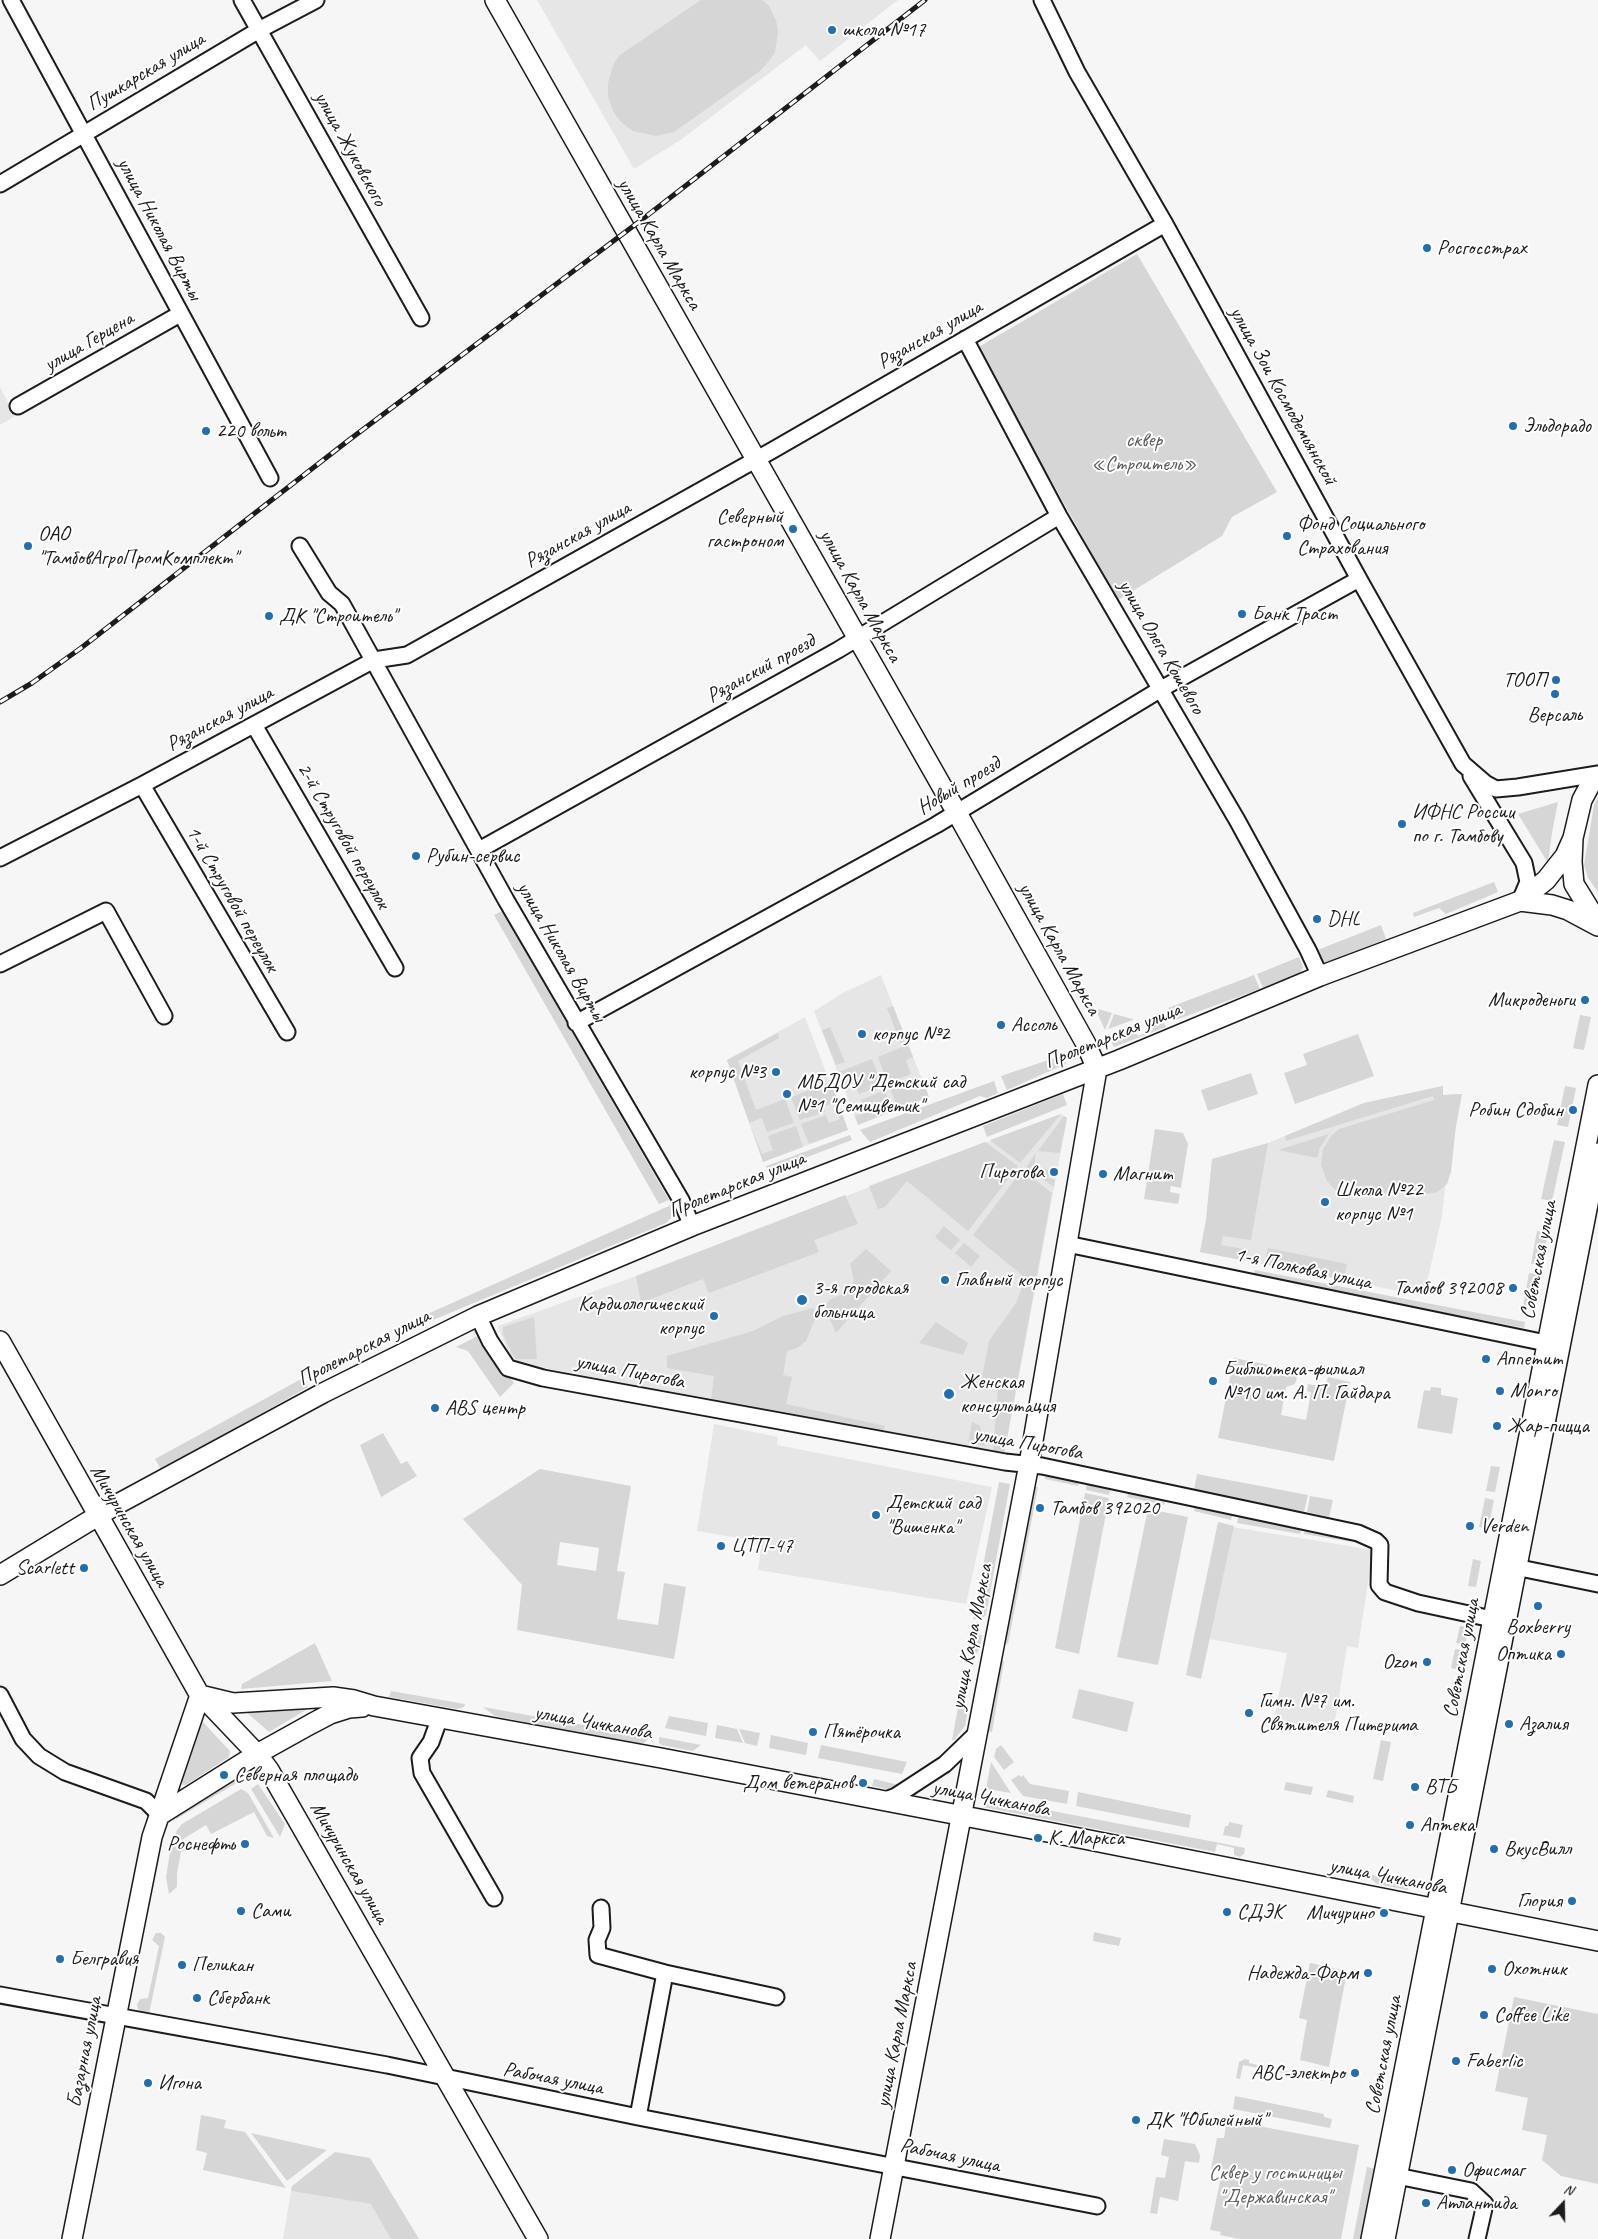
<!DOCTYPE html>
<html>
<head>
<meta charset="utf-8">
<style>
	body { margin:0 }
	#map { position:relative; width:1598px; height:2239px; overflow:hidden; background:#f6f6f6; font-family:Caveat,sans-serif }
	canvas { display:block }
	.north { position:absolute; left:1538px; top:2179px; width:50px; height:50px; -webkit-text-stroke:4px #fff; paint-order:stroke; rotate:21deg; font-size:14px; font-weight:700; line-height:20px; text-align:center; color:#1c1c1c }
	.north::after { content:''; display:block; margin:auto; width:18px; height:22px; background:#1c1c1c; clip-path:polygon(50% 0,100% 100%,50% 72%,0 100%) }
</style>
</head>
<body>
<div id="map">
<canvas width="1598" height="2239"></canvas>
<div class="north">N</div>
</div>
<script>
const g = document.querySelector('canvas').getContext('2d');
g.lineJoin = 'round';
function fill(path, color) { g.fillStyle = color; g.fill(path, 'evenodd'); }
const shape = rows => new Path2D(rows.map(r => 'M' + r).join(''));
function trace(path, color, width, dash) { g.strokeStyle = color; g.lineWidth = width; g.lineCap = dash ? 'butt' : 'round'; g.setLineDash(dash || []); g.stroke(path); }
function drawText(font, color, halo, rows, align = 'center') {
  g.font = font + ' Caveat,sans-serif'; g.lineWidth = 4; g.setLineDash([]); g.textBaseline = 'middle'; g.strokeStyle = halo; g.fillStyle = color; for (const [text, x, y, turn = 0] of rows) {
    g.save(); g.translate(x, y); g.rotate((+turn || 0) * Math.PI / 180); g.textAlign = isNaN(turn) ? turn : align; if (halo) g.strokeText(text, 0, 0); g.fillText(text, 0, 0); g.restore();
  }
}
fill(shape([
	[537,0,898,0,820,61,806,45,682,139,634,169],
	[0,387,15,416,0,425],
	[881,975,929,1097,858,1125,814,1011,843,993],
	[805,1017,848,1130,763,1162,727,1060],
	[1443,1086,1443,1095,1462,1094,1445,1188,1442,1216,1424,1296,1200,1252,1206,1220,1212,1159,1268,1143,1364,1103],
	[1061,1114,1067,1118,1004,1455,512,1362,498,1326,636,1276],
	[714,1424,778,1437,777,1445,992,1487,966,1604,758,1570,762,1542,697,1531],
	[1233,1527,1373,1550,1358,1648,1347,1646,1333,1733,1273,1724,1287,1653,1209,1639],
	[291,2191,372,2204,391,2239,283,2239]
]), '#e6e6e6');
fill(shape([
	[701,0,762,0,769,6,776,20,778,32,775,52,769,61,760,71,674,132,656,136,633,131,621,122,613,111,608,96,608,83,614,63,620,55],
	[1137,254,1277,492,1232,517,1222,536,1118,600,977,348],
	[1598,797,1598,892,1588,878,1584,865,1594,805],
	[1558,802,1552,833,1548,863,1518,814],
	[1494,882,1498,892,1446,914,1439,908,1414,917,1413,913],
	[502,911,669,1200,659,1204,494,915],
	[1381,925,1386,939,1327,962,1320,961,1315,951],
	[1299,957,1303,967,1300,974,1263,988,1257,974],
	[1254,975,1260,989,1173,1021,1168,1008],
	[893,1006,913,1057,906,1060,911,1074,888,1083,878,1057,902,1047,887,1008],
	[1098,1009,1112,1013,1105,1030,1097,1013],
	[1114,1014,1133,1019,1133,1020,1108,1029],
	[1580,1015,1591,1017,1584,1050,1573,1048],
	[1161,1016,1166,1027,1114,1047,1109,1037,1133,1028,1138,1036,1153,1030,1149,1020],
	[830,1027,845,1062,836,1065,822,1030],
	[778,1033,779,1038,738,1061,756,1110,785,1099,794,1123,767,1132,762,1118,749,1123,762,1154,773,1150,768,1136,796,1126,803,1147,763,1162,727,1060],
	[1358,1034,1374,1076,1295,1104,1284,1073,1307,1065,1303,1054],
	[1063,1055,1066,1064,1007,1090,1001,1076],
	[872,1059,882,1085,859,1094,854,1082,844,1086,838,1072],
	[1251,1073,1258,1094,1208,1111,1201,1090],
	[913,1079,917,1091,926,1088,929,1097,898,1109,890,1088],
	[994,1081,998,1093,987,1098,980,1096,870,1142,860,1130],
	[831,1082,848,1130,809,1144,801,1124,826,1115,829,1123,840,1119,835,1103,823,1106,825,1112,800,1120,791,1097],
	[1443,1086,1443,1095,1462,1094,1456,1125,1451,1172,1447,1184,1437,1192,1427,1194,1342,1192,1334,1189,1327,1181,1321,1165,1323,1149,1332,1135,1339,1129,1434,1100,1433,1096,1286,1141,1285,1136,1364,1103],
	[1565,1086,1576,1088,1568,1127,1557,1125],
	[885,1090,893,1111,858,1125,855,1116,865,1112,861,1100],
	[1063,1094,1067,1105,987,1137,983,1126],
	[1061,1114,1020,1163,990,1140],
	[1064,1116,1067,1118,1060,1153,1038,1151],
	[1155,1129,1183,1133,1188,1144,1181,1188,1171,1186,1170,1192,1180,1194,1178,1204,1144,1199],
	[1329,1134,1320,1148,1317,1158,1278,1150],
	[850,1135,852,1140,776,1169,772,1177,766,1166],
	[1554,1140,1565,1142,1552,1201,1541,1199],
	[985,1142,1018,1166,968,1231,907,1181,885,1207,878,1209,869,1186],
	[1268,1143,1251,1240,1223,1236,1221,1245,1249,1250,1247,1261,1200,1252,1206,1220,1212,1159],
	[1036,1153,1034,1166,1050,1170,1048,1178,1055,1180,1054,1187,1026,1167],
	[1022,1170,1052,1193,1004,1455,993,1453,998,1385,981,1382,989,1341,1016,1303,1023,1285,1023,1276,973,1235],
	[845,1195,858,1224,814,1240,819,1252,709,1293,703,1279,641,1303,636,1276],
	[671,1205,671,1218,666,1223,409,1330,405,1324],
	[944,1226,960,1240,951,1250,935,1237],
	[1537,1231,1548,1233,1541,1266,1531,1264],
	[964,1243,980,1256,971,1267,955,1253],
	[1268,1248,1347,1264,1344,1280,1264,1264],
	[866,1249,891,1271,836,1333,825,1308,829,1300,850,1291,854,1280,850,1264],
	[1255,1270,1525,1322,1524,1328,1253,1276],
	[1529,1273,1540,1275,1536,1296,1526,1306,1523,1306],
	[813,1308,817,1314,806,1341,797,1348,787,1351,783,1375,792,1377,786,1404,885,1426,883,1430,880,1432,711,1399,714,1376,667,1368,667,1356,753,1331,783,1316],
	[534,1317,537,1359,516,1359,511,1352,503,1334,503,1327],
	[936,1322,968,1343,963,1355,919,1343],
	[478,1336,480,1341,514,1383,500,1397,468,1351,456,1347],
	[1234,1358,1299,1371,1295,1384,1286,1387,1281,1415,1306,1420,1311,1392,1307,1391,1308,1384,1325,1387,1328,1377,1350,1382,1334,1461,1218,1438],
	[303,1378,308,1387,161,1470,155,1459],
	[1431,1387,1441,1388,1441,1395,1458,1398,1452,1434,1417,1428,1424,1390,1430,1391],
	[972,1422,980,1426,985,1446,968,1443],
	[383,1433,401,1464,407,1461,417,1476,381,1497,360,1445],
	[1491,1466,1500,1467,1495,1492,1486,1491],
	[540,1469,631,1486,617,1571,625,1572,617,1619,658,1625,664,1583,686,1587,674,1659,517,1630,522,1585,463,1519],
	[560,1542,599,1548,596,1571,557,1565],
	[1046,1472,1079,1479,1078,1486,1045,1479],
	[1197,1474,1308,1495,1304,1512,1194,1490],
	[999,1482,1010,1484,986,1615,981,1620,973,1619],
	[1087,1482,1111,1487,1109,1495,1086,1490],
	[1035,1487,1038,1487,1008,1644,1004,1643],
	[1129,1490,1166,1498,1164,1505,1127,1497],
	[1085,1493,1109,1498,1079,1654,1055,1648],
	[1310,1496,1333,1500,1329,1517,1307,1512],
	[1485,1498,1494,1500,1488,1529,1479,1527],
	[1195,1505,1233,1513,1231,1520,1194,1511],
	[1148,1509,1188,1517,1158,1665,1117,1657],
	[1239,1514,1302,1527,1300,1534,1237,1523],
	[1218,1522,1234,1526,1201,1679,1186,1675],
	[1305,1528,1356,1539,1370,1545,1304,1534],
	[1473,1559,1481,1561,1476,1587,1468,1586],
	[1460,1626,1469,1627,1465,1645,1456,1643],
	[972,1633,982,1635,980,1648,974,1657,968,1655],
	[315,1643,332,1681,241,1689,242,1684],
	[1455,1649,1464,1650,1460,1670,1451,1668],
	[1000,1660,1004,1661,992,1732,988,1731],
	[1079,1689,1134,1702,1127,1732,1072,1718],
	[391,1691,465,1704,464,1707,457,1709,389,1697],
	[311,1707,269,1732,244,1710],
	[483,1707,650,1737,644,1743,637,1744,495,1716],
	[958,1707,968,1709,965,1726,954,1740,952,1740],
	[669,1716,708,1723,706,1736,665,1728],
	[201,1720,230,1751,229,1757,186,1785,183,1785,181,1781],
	[717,1725,737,1729,743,1743,715,1738],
	[739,1729,760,1733,757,1746,745,1743],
	[771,1735,808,1743,806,1755,769,1748],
	[659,1737,701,1745,693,1751,661,1745,659,1743],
	[1381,1740,1391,1742,1383,1781,1373,1779],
	[821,1745,907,1762,902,1774,818,1758],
	[1001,1745,1014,1762,1004,1770,994,1757,996,1749],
	[991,1762,1011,1793,986,1789],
	[1019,1775,1021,1777,1023,1775,1030,1784,1069,1791,1067,1804,1023,1796,1011,1780],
	[238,1778,240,1781,176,1819,175,1814],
	[874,1779,903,1786,891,1790,872,1786],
	[1286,1782,1313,1787,1311,1795,1284,1790],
	[258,1784,285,1824,280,1837,251,1789],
	[241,1789,248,1793,274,1838,267,1836,254,1812,211,1834,206,1825,180,1841,185,1850,181,1852,177,1873,177,1887,169,1894,166,1877,171,1846,177,1830,182,1824],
	[1328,1790,1354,1796,1353,1803,1326,1797],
	[1078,1792,1191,1815,1189,1828,1076,1806],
	[984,1798,1215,1842,1245,1848,1244,1854,1240,1857,1234,1855,1234,1848,1217,1844,1215,1852,983,1807],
	[1229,1822,1243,1825,1240,1838,1223,1835,1225,1826,1228,1826],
	[1372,1875,1409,1883,1408,1890,1377,1884,1371,1879],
	[1094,1932,1121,1938,1119,1946,1093,1941],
	[156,1933,161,1933,165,1937,149,2014,139,2011,137,2005,140,1999,148,1998,159,1946,152,1940],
	[1310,1963,1347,1971,1329,2067,1300,2060,1307,2020,1299,2018],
	[1514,1997,1598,2014,1598,2184,1561,2176,1542,2160,1547,2135,1522,2130,1528,2098,1495,2091],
	[1245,2059,1249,2060,1249,2063,1323,2079,1323,2081,1243,2065,1240,2079,1236,2078,1239,2062],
	[1235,2096,1324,2114,1324,2117,1332,2119,1330,2128,1233,2109],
	[201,2115,226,2120,224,2128,245,2132,286,2188,203,2170,207,2153,196,2150],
	[1227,2120,1359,2145,1341,2239,1240,2239,1220,2235,1221,2232,1210,2230,1222,2172,1211,2169,1217,2138,1224,2138],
	[251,2133,327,2150,287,2181],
	[1164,2139,1195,2144,1200,2155,1199,2163,1185,2161,1178,2201,1160,2197,1157,2214,1150,2213,1156,2177,1165,2178,1169,2157,1161,2155],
	[335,2152,370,2158,419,2239,391,2239,371,2204,291,2191,292,2186],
	[1367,2167,1375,2169,1361,2239,1353,2239]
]), '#d6d6d6');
const minor = shape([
	[11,0,270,478],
	[242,0,421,318],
	[1042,0,1077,72,1165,224,1359,579,1463,764,1485,783,1496,789,1518,787,1598,774],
	[0,184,259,30,316,0],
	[965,339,1059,516,1237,820,1308,950,1320,976],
	[18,406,180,314],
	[300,546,329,593,342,604,506,900,681,1200,692,1226],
	[254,725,395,968],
	[1471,776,1524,863,1528,882,1520,901],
	[142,785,287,1032],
	[479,850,838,650,1059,516],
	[0,858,142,785,374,660,407,655,773,450,1165,224],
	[0,964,106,911,164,1016],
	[576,1023,936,825,1161,689,1359,579],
	[1067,1244,1546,1343],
	[478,1316,490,1341,508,1368,543,1378,1005,1462,1042,1466,1358,1533,1376,1541,1380,1545,1379,1585,1385,1592,1418,1603,1492,1619],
	[1515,1567,1598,1584],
	[0,1695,23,1739,39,1756,65,1772,146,1801,160,1815],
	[440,1717,431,1742,420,1758,422,1773,494,1898],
	[883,1801,896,1796,945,1764,977,1733],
	[601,1908,602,1928,597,1940,598,1955,665,1973,776,1997],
	[0,1995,387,2065,638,2117,1097,2206],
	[638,2117,665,1973],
	[1397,2176,1471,2191,1485,2204,1477,2239]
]);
const major = shape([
	[495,0,957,813,1086,1044,1097,1069,1029,1464,880,2239],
	[1598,777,1590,785,1582,800,1573,838,1572,862,1574,884,1598,923],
	[1520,901,1552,905,1568,910,1598,926],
	[0,1341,198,1692,257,1754,269,1770,538,2239],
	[0,1575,114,1506,323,1393,478,1316,692,1226,1119,1060,1320,976,1520,901,1546,880,1565,856,1573,838],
	[200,1695,233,1703,333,1697,354,1700,374,1706,661,1758,1084,1839,1598,1941],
	[160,1815,257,1754,311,1724,330,1714,349,1708,362,1707],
	[72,2239,152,1837,200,1695],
	[1371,2239,1598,1085],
	[1385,2239,1598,1153]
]);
trace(minor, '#1c1c1c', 19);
trace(major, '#1c1c1c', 22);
trace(minor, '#fff', 15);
trace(major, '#fff', 19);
const rail = shape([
	[0,702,32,683,81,648,349,440,644,218,925,0]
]);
trace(rail, '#1c1c1c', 5);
trace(rail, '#fff', 3, [9]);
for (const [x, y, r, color] of [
	[832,30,5,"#1f6fb2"],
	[1427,248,5,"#1f6fb2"],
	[1513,426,5,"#1f6fb2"],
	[206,431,5,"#1f6fb2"],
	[793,529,5,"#1f6fb2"],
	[1287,536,5,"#1f6fb2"],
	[28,546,5,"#1f6fb2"],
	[1242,614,5,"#1f6fb2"],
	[269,616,5,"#1f6fb2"],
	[1556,680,5,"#1f6fb2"],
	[1555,694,5,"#1f6fb2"],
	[1402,824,5,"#1f6fb2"],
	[416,856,5,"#1f6fb2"],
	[1317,919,5,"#1f6fb2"],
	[1585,1000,5,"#1f6fb2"],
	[1001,1025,5,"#1f6fb2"],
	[862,1034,5,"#1f6fb2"],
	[776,1072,5,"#1f6fb2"],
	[787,1094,5,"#1f6fb2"],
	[1573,1110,5,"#1f6fb2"],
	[1054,1172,5,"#1f6fb2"],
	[1103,1174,5,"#1f6fb2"],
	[1325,1202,5,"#1f6fb2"],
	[945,1280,5,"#1f6fb2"],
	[1513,1288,5,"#1f6fb2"],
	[802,1300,6,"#1f6fb2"],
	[714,1316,5,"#1f6fb2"],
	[1486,1359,5,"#1f6fb2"],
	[1213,1381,5,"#1f6fb2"],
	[1500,1391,5,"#1f6fb2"],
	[949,1394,6,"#1f6fb2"],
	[435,1408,5,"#1f6fb2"],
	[1497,1426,5,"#1f6fb2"],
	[1040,1508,5,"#1f6fb2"],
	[876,1515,5,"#1f6fb2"],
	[1470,1526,5,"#1f6fb2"],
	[721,1546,5,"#1f6fb2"],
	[84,1568,5,"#1f6fb2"],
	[1538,1606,5,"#1f6fb2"],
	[1561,1654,5,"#1f6fb2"],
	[1427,1662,5,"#1f6fb2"],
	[1249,1713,5,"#1f6fb2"],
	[1509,1724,5,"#1f6fb2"],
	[813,1732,5,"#1f6fb2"],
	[224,1775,5,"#1f6fb2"],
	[863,1783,5,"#1f6fb2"],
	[1415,1787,5,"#1f6fb2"],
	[1410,1825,5,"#1f6fb2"],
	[1038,1838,5,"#1f6fb2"],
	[245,1844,5,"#1f6fb2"],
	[1494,1849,5,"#1f6fb2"],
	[1572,1901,5,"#1f6fb2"],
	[241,1911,5,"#1f6fb2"],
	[1227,1912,5,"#1f6fb2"],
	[1384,1913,5,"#1f6fb2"],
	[60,1959,5,"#1f6fb2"],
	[182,1965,5,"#1f6fb2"],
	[1492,1969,5,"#1f6fb2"],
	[1368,1973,5,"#1f6fb2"],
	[197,1998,5,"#1f6fb2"],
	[1484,2015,5,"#1f6fb2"],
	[1456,2061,5,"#1f6fb2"],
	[1355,2073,5,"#1f6fb2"],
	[148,2083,5,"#1f6fb2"],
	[1136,2120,5,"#1f6fb2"],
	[1452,2170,5,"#1f6fb2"],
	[1426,2203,5,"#1f6fb2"]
]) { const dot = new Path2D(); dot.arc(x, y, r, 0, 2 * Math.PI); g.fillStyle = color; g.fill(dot); trace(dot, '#fff', 2); }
drawText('21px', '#1c1c1c', '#fff', [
	["школа №17",842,30],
	["Росгосстрах",1437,248],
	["Эльдорадо",1523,426],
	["220 вольт",216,431],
	["Северный",783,517,"right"],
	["гастроном",783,541,"right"],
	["Фонд Социального",1297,524],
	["Страхования",1297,548],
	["ОАО",38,534],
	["\"ТамбовАгроПромКомплект\"",38,558],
	["Банк Траст",1252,614],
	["ДК \"Строитель\"",279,616],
	["ТООП",1546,680,"right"],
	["Версаль",1555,715,"center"],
	["ИФНС России",1412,812],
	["по г. Тамбову",1412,836],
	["Рубин-сервис",426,856],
	["DHL",1327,919],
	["Микроденьги",1575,1000,"right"],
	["Ассоль",1011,1025],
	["корпус №2",872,1034],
	["корпус №3",766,1072,"right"],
	["МБДОУ \"Детский сад",797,1082],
	["№1 \"Семицветик\"",797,1106],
	["Робин Сдобин",1563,1110,"right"],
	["Пирогова",1044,1172,"right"],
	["Магнит",1113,1174],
	["Школа №22",1335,1190],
	["корпус №1",1335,1214],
	["Главный корпус",955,1280],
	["3-я городская",813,1288],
	["больница",813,1312],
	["Тамбов 392008",1503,1288,"right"],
	["Кардиологический",704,1304,"right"],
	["корпус",704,1328,"right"],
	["Аппетит",1496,1359],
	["Библиотека-филиал",1223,1369],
	["№10 им. А. П. Гайдара",1223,1393],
	["Женская",960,1382],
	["консультация",960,1406],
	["Monro",1510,1391],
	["ABS центр",445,1408],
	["Жар-пицца",1507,1426],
	["Детский сад",886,1503],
	["\"Вишенка\"",886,1527],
	["Тамбов 392020",1050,1508],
	["Verden",1480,1526],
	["ЦТП-47",731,1546],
	["Scarlett",74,1568,"right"],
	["Boxberry",1538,1627,"center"],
	["Оптика",1551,1654,"right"],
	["Ozon",1417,1662,"right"],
	["Гимн. №7 им.",1259,1701],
	["Святителя Питерима",1259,1725],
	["Азалия",1519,1724],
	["Пятёрочка",823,1732],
	["Северная площадь",234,1775],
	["Дом ветеранов",853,1783,"right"],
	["ВТБ",1425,1787],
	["Аптека",1420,1825],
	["К. Маркса",1048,1838],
	["Роснефть",235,1844,"right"],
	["ВкусВилл",1504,1849],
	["Глория",1562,1901,"right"],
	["Сами",251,1911],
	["СДЭК",1237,1912],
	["Мичурино",1374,1913,"right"],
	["Белгравия",70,1959],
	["Пеликан",192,1965],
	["Охотник",1502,1969],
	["Надежда-Фарм",1358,1973,"right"],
	["Сбербанк",207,1998],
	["Coffee Like",1494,2015],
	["Faberlic",1466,2061],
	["АВС-электро",1345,2073,"right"],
	["Игона",158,2083],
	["ДК \"Юбилейный\"",1146,2120],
	["Офисмаг",1462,2170],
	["Атлантида",1436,2203]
], 'left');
drawText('21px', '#1c1c1c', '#fff', [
	["Пушкарская улица",146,72,-31],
	["улица Жуковского",350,149,61],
	["улица Николая Вирты",159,229,62],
	["улица Карла Маркса",659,244,60],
	["Рязанская улица",930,335,-30],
	["улица Герцена",89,342,-30],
	["улица Зои Космодемьянской",1283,396,61],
	["Рязанская улица",578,535,-29],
	["улица Карла Маркса",860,596,61],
	["улица Олега Кошевого",1161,647,60],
	["Рязанский проезд",761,669,-29],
	["Рязанская улица",220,719,-28],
	["Новый проезд",959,786,-31],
	["2-й Струговой переулок",343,836,60],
	["1-й Струговой переулок",232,899,60],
	["улица Карла Маркса",1059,949,61],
	["улица Николая Вирты",561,952,60],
	["Пролетарская улица",1113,1036,-22],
	["Пролетарская улица",737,1185,-22],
	["Советская улица",1539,1260,-79],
	["1-я Полковая улица",1303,1269,12],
	["Пролетарская улица",364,1348,-27],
	["улица Пирогова",630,1372,11],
	["улица Пирогова",1028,1444,10],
	["Мичуринская улица",129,1526,60],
	["улица Карла Маркса",972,1637,-79],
	["Советская улица",1462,1658,-79],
	["улица Чичканова",593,1723,10],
	["улица Чичканова",991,1799,11],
	["Мичуринская улица",349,1863,60],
	["улица Чичканова",1388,1877,11],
	["улица Карла Маркса",897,2035,-79],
	["Базарная улица",85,2052,-79],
	["Советская улица",1384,2055,-79],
	["Рабочая улица",553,2079,11],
	["Рабочая улица",950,2156,12]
]);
drawText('21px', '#5d5d5d', '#fff', [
	["сквер",1144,440],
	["«Строитель»",1144,464],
	["Сквер у гостиницы",1275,2173],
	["\"Державинская\"",1275,2197]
]);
</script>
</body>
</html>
